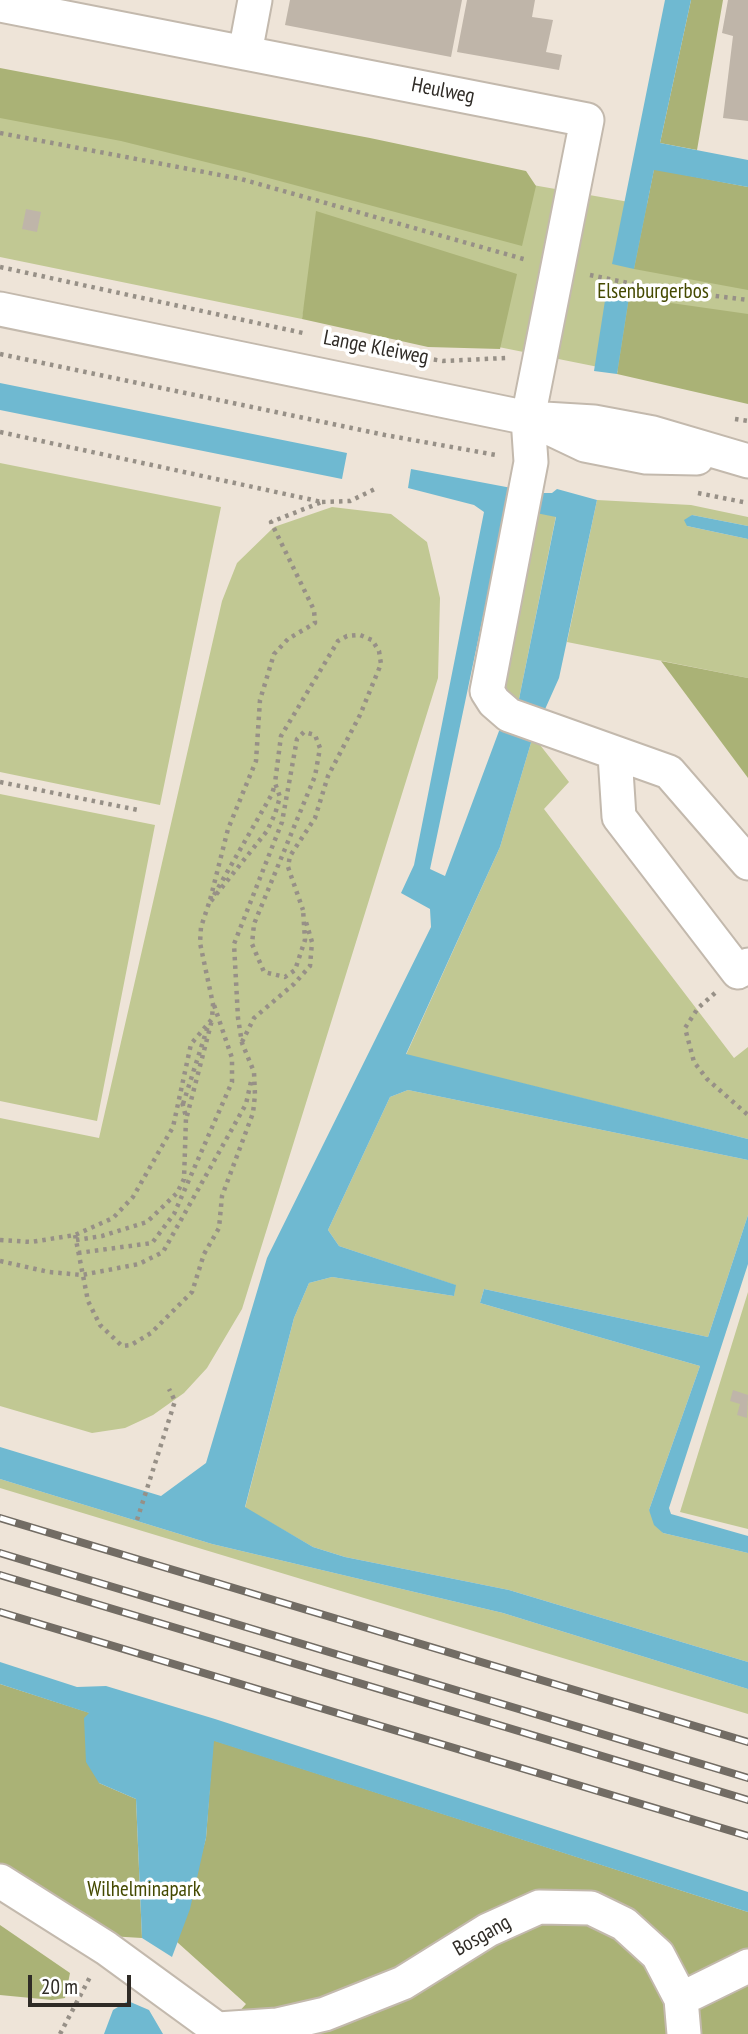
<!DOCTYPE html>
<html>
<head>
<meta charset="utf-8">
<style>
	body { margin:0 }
	#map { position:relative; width:748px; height:2034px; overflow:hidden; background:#eee4d8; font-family:"PT Sans Narrow",sans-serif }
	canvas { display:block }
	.scale { position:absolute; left:28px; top:1975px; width:103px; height:32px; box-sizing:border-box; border:4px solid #2f2b26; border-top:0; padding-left:9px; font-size:21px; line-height:24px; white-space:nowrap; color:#2f2b26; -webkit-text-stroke:5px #fff; paint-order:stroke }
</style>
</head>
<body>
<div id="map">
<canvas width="748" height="2034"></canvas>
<div class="scale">20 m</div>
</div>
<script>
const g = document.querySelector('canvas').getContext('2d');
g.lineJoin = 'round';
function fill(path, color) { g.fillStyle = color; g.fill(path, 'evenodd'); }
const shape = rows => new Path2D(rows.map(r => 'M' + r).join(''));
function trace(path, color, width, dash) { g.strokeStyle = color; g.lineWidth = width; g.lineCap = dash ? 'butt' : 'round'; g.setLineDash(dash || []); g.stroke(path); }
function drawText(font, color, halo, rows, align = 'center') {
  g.font = font + ' "PT Sans Narrow",sans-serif'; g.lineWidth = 7; g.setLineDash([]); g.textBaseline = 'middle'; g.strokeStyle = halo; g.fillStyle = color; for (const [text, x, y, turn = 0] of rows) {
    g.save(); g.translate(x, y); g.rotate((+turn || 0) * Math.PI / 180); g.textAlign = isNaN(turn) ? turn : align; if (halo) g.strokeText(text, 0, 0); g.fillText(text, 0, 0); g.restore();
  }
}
fill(shape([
	[0,91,748,223,748,397,304,308,302,319,0,257],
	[0,463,221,507,160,805,0,772],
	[597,500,691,505,748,517,748,526,692,515,687,526,748,539,748,678,567,642],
	[332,507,391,514,427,542,440,598,438,678,242,1309,207,1368,184,1393,153,1415,125,1428,92,1433,0,1406,0,1118,99,1138,222,601,237,563,274,527],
	[536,511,556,516,518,704,505,693,503,668],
	[533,736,569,782,544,809,734,1058,748,1047,748,1139,406,1055,500,847],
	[0,794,155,825,97,1121,0,1101],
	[408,1090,748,1160,748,1215,708,1337,484,1289,480,1303,700,1366,649,1510,663,1533,748,1553,748,1662,509,1590,345,1557,313,1547,245,1508,294,1318,309,1283,332,1277,454,1296,455,1285,339,1246,328,1230,390,1097],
	[748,1292,748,1529,680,1512],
	[0,1479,212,1544,503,1613,748,1689,748,1714,0,1488]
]), '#c1c893');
fill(shape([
	[691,0,723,0,697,150,660,143],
	[0,68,370,138,526,171,536,186,522,246,246,172,121,141,0,118],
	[654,169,748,187,748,290,634,269],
	[316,211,517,274,500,349,428,347,302,319],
	[629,297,748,314,748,404,617,374],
	[661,661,748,678,748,778],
	[0,1684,90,1713,99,1783,136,1799,142,1938,109,1936,0,1868],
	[213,1740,748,1912,748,2034,219,2034,246,2004,177,1942,206,1838],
	[0,1925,70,1973,65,1998,52,2000,0,1995]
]), '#aab276');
fill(shape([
	[665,0,691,0,660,143,748,160,748,187,654,170,634,269,612,264],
	[606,294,629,297,617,374,594,371],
	[0,383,347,453,342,479,0,410],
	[411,469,538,493,552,493,557,489,597,500,559,678,542,716,518,704,556,517,506,507,430,869,445,876,499,731,507,728,533,736,500,847,406,1054,748,1139,748,1160,408,1090,390,1097,328,1230,339,1246,456,1285,454,1296,332,1277,309,1283,294,1318,245,1507,313,1547,345,1557,509,1590,748,1662,748,1689,503,1613,212,1544,0,1479,0,1447,161,1496,206,1463,267,1258,431,927,430,909,401,893,414,865,484,512,474,505,408,488],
	[692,515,748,526,748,539,687,526,684,520],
	[748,1215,748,1264,669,1508,671,1514,748,1536,748,1553,663,1533,654,1525,649,1510,700,1366,480,1303,484,1289,708,1337],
	[0,1662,77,1687,106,1686,215,1719,748,1892,748,1912,214,1741,206,1838,190,1909,172,1957,142,1938,136,1799,99,1783,86,1762,84,1718,89,1713,0,1684],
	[128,2001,149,2010,163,2034,104,2034,113,2010]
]), '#6fb9d1');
fill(shape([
	[290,0,462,0,451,57,285,25],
	[467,0,535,0,532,17,553,20,546,52,562,55,559,70,457,52],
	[728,0,748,0,748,121,723,118,733,36,722,33],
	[26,209,41,212,37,232,22,229],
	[733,1390,748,1395,747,1418,737,1415,740,1404,730,1401]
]), '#bfb5a9');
const minor = shape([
	[0,5,587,120,528,418,531,462,487,691,494,702,509,715,669,772,748,863],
	[245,53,255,0],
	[0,309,528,418,594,422,653,433,748,461],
	[543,425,585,445,646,457,697,458],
	[615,755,619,817,738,972,748,965],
	[0,1881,106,1948,224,2034],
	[681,1999,748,1966],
	[218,2029,277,2025,325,2014,403,1983,488,1930,539,1907,591,1908,624,1924,658,1955,681,1999,684,2034]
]);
trace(minor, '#c3b9ad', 37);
trace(shape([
	[0,133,241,179,527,260],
	[0,267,303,333],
	[590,275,652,288,748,300],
	[0,354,385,435,496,455],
	[417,357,443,361,506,358],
	[735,419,748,421],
	[0,432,322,502,271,522,314,610,315,623,288,639,274,654,260,700,256,761,228,829,209,904],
	[698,493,748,503],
	[322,502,350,501,375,489],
	[0,782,138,810],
	[214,895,272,794,275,784],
	[211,901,267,831,275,814,280,797,275,783,281,736,338,641,347,636,360,635,372,640,379,651,381,664,360,715,328,776,315,818,290,856,288,867,303,910],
	[715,993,698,1008,685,1028,694,1062,707,1079,748,1115],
	[242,1042,254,1018,294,984,310,966,312,942,306,922],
	[183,1104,208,1026],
	[187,1116,212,1020],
	[75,1235,88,1301,100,1325,122,1346,131,1345,151,1333,192,1292,204,1254,219,1228,222,1196,253,1113,255,1095,254,1072,242,1043,238,1018,234,944,282,822,297,739,304,732,315,735,320,748,315,776,254,924,252,944,264,972,285,977,295,970,305,940,303,909],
	[0,1240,31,1242,75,1235,113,1218,133,1197,173,1127,191,1044,212,1019,213,1004,200,943,201,927,209,903],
	[76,1240,102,1236,147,1222,177,1193,184,1179,185,1149,186,1117,181,1098],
	[78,1253,152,1243,174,1214,232,1082,232,1058,214,1005],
	[0,1261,49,1272,82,1275,139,1264,163,1252,246,1104,252,1077],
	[137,1520,175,1401,169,1389],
	[60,2034,90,1977]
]), '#979087', 4.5, [3.5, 5]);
trace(minor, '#fff', 33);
const rail = shape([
	[0,1518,748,1742],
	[0,1553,748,1778],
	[0,1575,748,1800],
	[0,1612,748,1836]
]);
trace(rail, '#726c64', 8);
trace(rail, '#fff', 5, [16]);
drawText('21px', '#2f2b26', '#fff', [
	["Heulweg",443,91,11],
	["Lange Kleiweg",376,348,11],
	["Bosgang",482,1936,-29]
]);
drawText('21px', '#444900', '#fff', [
	["Elsenburgerbos",653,292],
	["Wilhelminapark",144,1890]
]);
</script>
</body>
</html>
